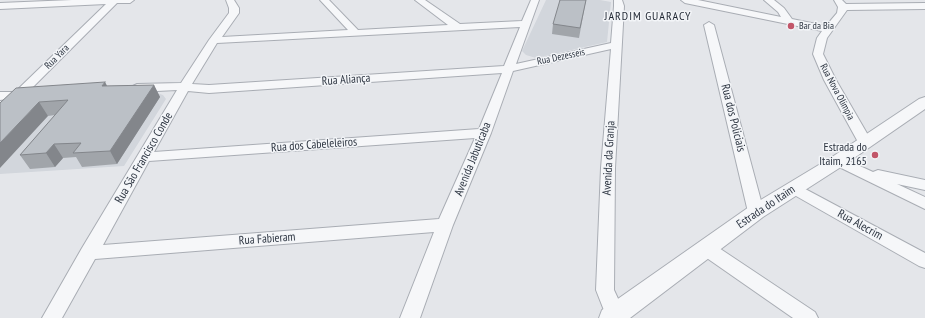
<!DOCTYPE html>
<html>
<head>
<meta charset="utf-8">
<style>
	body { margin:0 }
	canvas { display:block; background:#e4e6ea }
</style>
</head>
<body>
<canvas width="925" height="318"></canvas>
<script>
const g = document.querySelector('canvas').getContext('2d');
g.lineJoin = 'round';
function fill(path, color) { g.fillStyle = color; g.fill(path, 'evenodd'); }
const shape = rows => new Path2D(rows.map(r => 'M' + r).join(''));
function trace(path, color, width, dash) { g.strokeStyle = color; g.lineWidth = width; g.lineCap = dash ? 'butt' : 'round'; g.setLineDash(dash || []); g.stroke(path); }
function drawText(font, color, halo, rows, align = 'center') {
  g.font = font + ' "PT Sans Narrow",sans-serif'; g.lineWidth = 3; g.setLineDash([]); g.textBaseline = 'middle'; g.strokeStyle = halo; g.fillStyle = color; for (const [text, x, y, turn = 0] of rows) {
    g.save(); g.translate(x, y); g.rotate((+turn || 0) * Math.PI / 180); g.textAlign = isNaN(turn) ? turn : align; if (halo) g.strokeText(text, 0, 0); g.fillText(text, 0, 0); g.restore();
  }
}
fill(shape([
	[546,0,600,0,611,2,607,42,536,58,526,55,522,51],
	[154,92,163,95,166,99,124,166,0,174,0,120]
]), '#d2d6dc');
const minor = shape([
	[72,0,134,0,130,3,117,3,28,92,33,95,31,98,21,99,4,116,0,117,0,106,7,99,0,100,0,92,15,92,106,4,0,9,0,3,72,0],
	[226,0,234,0,239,8,239,13,222,37,348,30,320,0,329,0,358,30,448,25,415,0,425,0,460,24,522,21,531,0,539,0,516,64,611,43,614,6,614,0,622,0,624,6,615,168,614,290,627,318,607,318,596,290,601,168,611,49,513,71,491,133,453,225,420,318,400,318,434,232,95,259,62,318,42,318,82,248,177,90,137,92,133,90,131,88,133,86,137,84,181,83,209,40,229,13,229,8,226,0],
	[520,27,504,66,209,85,192,84,217,43,520,27],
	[502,73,479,129,154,152,188,91,209,93,502,73],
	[475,138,439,219,103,245,149,161,475,138],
	[681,0,698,0,781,17,778,12,764,0,774,0,784,8,792,19,826,26,837,13,838,7,834,0,842,0,846,4,925,3,925,9,847,10,827,38,823,54,836,80,872,142,870,145,865,146,860,145,858,142,824,80,813,54,817,38,822,31,685,3,681,0],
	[709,22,714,25,764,212,762,216,756,218,750,216,748,212,704,25,709,22],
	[838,156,873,172,878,170,925,180,925,190,897,184,925,197,925,209,833,164,831,161,833,158,838,156],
	[794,183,925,253,925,268,919,266,789,192,787,188,789,184,794,183],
	[707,242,713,244,815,312,818,318,793,318,701,254,699,249,701,244,707,242]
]);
const tertiary = shape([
	[925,97,925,109,844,165,763,217,630,318,599,318,602,310,749,207,832,157,919,99,925,97]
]);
trace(minor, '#a9adb4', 2);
trace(tertiary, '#a9adb4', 2);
fill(minor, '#f6f7f9');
fill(tertiary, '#f6f7f9');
fill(shape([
	[586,0,579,38,552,34,553,24],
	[154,85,160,97,117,164,82,167,76,157,63,158,55,167,30,169,20,155,55,115,48,116,0,103,107,86]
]), '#a1a5aa');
fill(shape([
	[105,82,112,95,102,86],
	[154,85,160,97,117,164,110,151],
	[39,102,48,116,0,168,0,143],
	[54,144,63,158,55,167,46,153]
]), '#83868b');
const building = shape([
	[560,0,586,0,580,28,553,24,560,0],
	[105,82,102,86,154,85,110,151,73,153,81,143,54,144,46,153,20,155,68,100,39,102,0,143,0,103,16,88,105,82]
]);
fill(building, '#bbc0c6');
trace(building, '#83868b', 1);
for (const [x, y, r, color] of [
	[791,26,4,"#c25669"],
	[875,155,4,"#c25669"]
]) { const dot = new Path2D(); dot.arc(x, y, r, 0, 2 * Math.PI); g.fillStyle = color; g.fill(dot); trace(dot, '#f3f5f8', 1.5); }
drawText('10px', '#2d3541', '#f3f5f8', [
	["Bar da Bia",799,26]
], 'left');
drawText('10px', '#2d3541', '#f3f5f8', [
	["Rua Yara",57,57,-45],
	["Rua Dezesseis",561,57,-12],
	["Rua Nova Olímpia",837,92,62]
]);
g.letterSpacing = '1px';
drawText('12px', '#1f2632', '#f3f5f8', [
	["JARDIM GUARACY",648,17]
]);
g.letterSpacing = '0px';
drawText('12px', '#2d3541', '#f3f5f8', [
	["Rua Aliança",346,80,-4],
	["Rua dos Policiais",733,118,76],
	["Rua dos Cabeleleiros",314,145,-4],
	["Rua São Francisco Conde",144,158,-60],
	["Avenida da Granja",609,158,-87],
	["Avenida Jabuticaba",473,159,-68],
	["Estrada do Itaim",766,207,-34],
	["Rua Alecrim",860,225,29],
	["Rua Fabieram",267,239,-4]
]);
drawText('12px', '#2d3541', '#f3f5f8', [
	["Estrada do",867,148],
	["Itaim, 2165",867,162]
], 'right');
</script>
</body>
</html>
